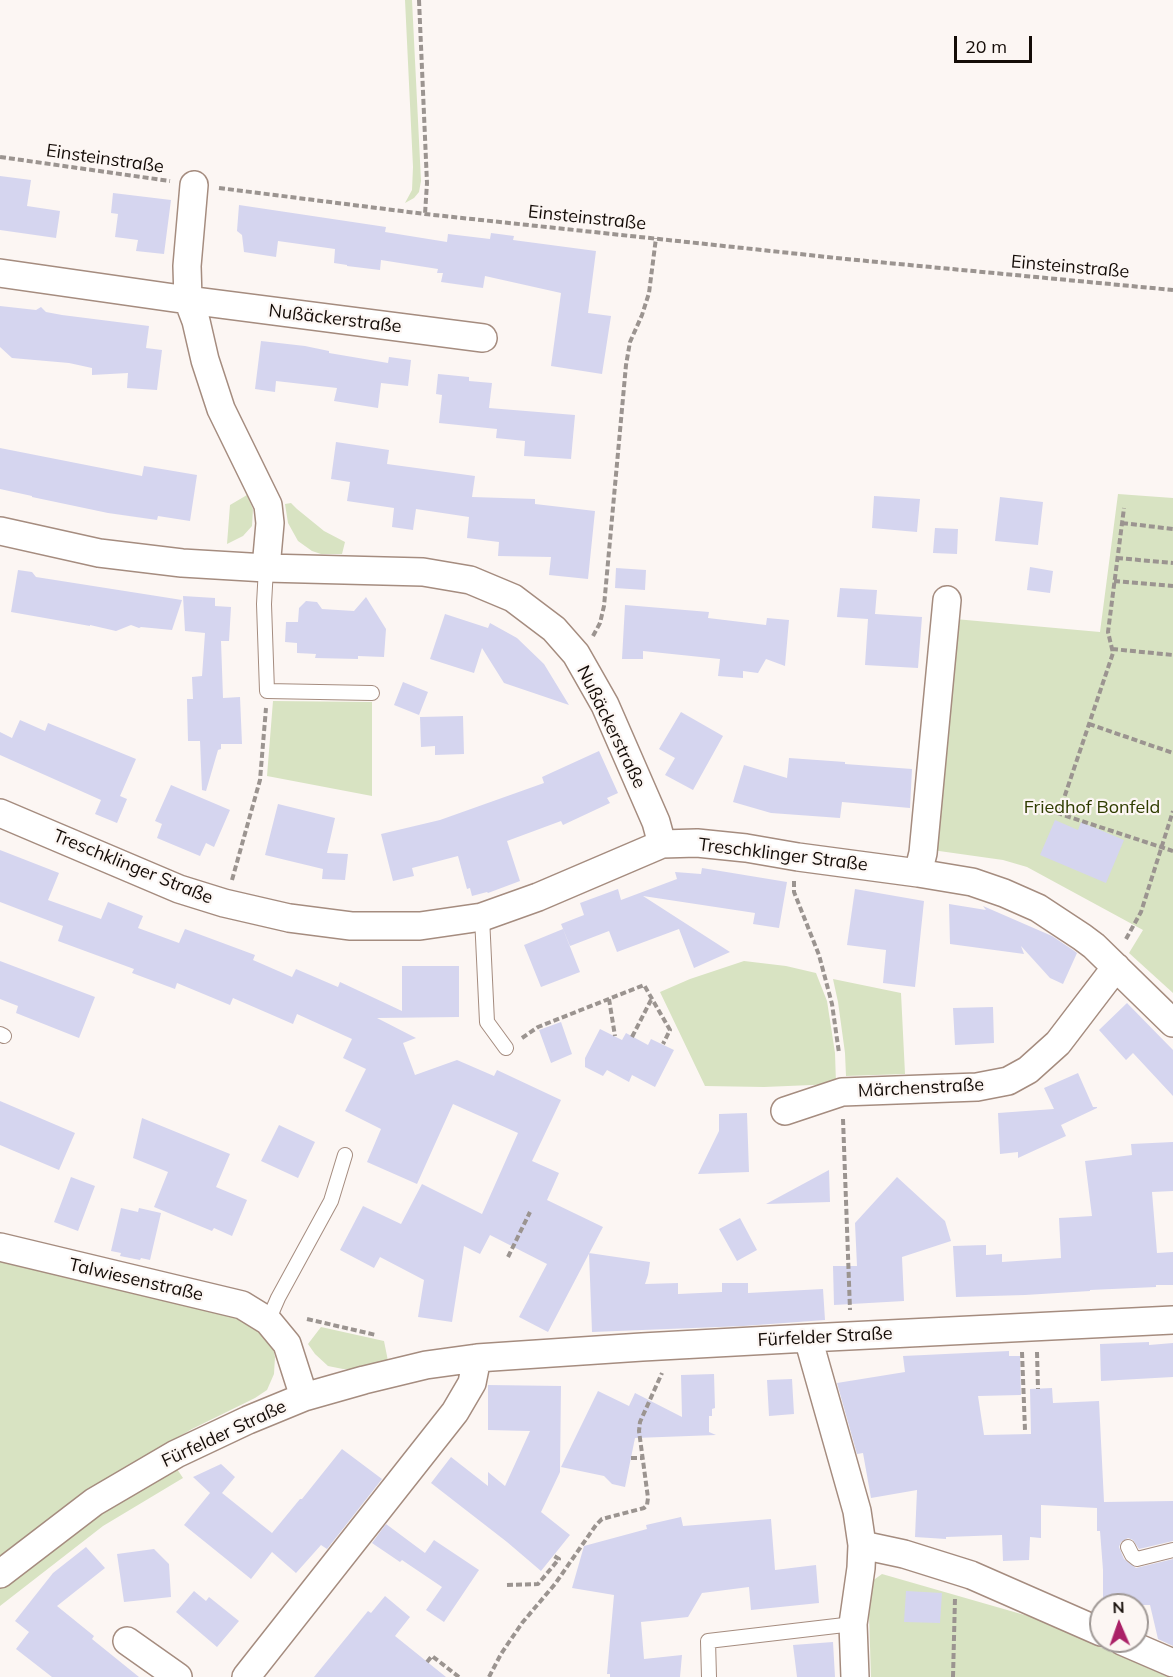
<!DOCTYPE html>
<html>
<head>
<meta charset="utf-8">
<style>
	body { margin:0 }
	#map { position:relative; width:1173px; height:1677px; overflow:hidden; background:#fcf6f3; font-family:Mulish,sans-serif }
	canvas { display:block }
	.north { position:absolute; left:1089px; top:1593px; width:60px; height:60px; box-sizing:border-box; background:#fcf6f3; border:2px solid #9f9895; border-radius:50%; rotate:358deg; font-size:16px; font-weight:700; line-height:24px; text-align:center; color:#140c07 }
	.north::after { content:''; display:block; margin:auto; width:21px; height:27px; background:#aa2167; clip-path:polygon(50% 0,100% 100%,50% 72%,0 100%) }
	.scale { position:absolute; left:954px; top:36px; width:78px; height:27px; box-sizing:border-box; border:3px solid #140c07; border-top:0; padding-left:8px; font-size:18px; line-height:21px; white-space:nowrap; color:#140c07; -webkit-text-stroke:4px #fcf6f3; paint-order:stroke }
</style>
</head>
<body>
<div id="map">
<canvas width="1173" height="1677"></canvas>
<div class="north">N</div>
<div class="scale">20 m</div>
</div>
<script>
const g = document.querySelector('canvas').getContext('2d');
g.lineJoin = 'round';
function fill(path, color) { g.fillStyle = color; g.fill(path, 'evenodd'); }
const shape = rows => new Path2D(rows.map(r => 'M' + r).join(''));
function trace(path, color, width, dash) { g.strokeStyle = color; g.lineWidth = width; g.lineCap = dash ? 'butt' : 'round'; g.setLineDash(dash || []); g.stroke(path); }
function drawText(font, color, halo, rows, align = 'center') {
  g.font = font + ' Mulish,sans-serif'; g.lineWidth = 4.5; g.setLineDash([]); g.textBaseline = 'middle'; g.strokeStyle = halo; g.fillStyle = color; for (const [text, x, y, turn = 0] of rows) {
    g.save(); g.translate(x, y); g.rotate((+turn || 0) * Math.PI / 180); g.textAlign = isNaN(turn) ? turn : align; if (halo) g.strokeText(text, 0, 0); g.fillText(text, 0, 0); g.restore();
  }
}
fill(shape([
	[405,0,412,0,421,181,419,192,414,198,405,203,412,190,413,167],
	[1118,494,1173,498,1173,993,1129,953,1143,930,1027,867,1003,860,932,850,955,619,1100,632],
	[247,495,253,509,252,526,243,536,227,544,230,505],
	[291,503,297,509,324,531,345,542,342,554,321,554,312,551,298,541,288,523,285,504],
	[273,701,372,702,372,796,267,776],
	[744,961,786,966,816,973,827,1001,835,1053,836,1084,764,1087,705,1086,660,992,690,979],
	[833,979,901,993,905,1074,846,1076,845,1053,838,1002],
	[0,1261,220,1310,257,1326,272,1344,275,1357,274,1374,267,1390,255,1398,192,1429,89,1490,0,1557],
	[321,1327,384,1341,388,1361,360,1369,343,1369,328,1366,315,1354,308,1344],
	[175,1466,183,1478,103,1526,0,1606,0,1586,106,1507],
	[882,1574,1035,1618,1168,1677,871,1677,868,1584]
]), '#d8e3c2');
fill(shape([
	[0,176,31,180,27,206,60,211,56,238,0,230],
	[113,193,171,200,164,254,136,251,138,240,115,237,118,214,111,213],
	[239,205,386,227,385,232,447,242,448,234,490,239,491,233,514,236,513,240,596,251,588,313,611,316,602,374,551,366,561,293,485,276,483,288,441,282,443,273,437,273,438,269,381,260,380,270,347,266,347,265,334,263,335,249,278,241,276,257,244,252,242,235,237,231],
	[0,306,36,310,41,307,46,312,62,315,149,326,146,348,162,350,157,390,127,388,128,373,92,375,92,368,69,363,12,358,0,347],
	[261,341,305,346,329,351,329,353,388,363,389,357,411,360,408,386,381,383,378,408,334,401,337,388,276,381,275,392,255,389],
	[438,374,469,377,469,381,492,383,489,408,575,415,571,459,524,456,525,441,496,438,497,429,439,423,442,395,436,394],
	[336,442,389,450,387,464,475,476,472,497,535,499,535,504,595,511,588,579,549,575,551,557,498,556,499,542,467,538,469,517,416,509,413,530,392,527,394,508,347,501,350,482,331,479],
	[0,448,142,476,144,466,197,475,190,521,158,516,157,520,108,513,32,497,32,496,0,489],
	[874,496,920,499,917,532,872,528],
	[1000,497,1043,502,1038,545,995,541],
	[935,528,958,529,957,554,933,553],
	[1030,567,1053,571,1050,593,1027,590],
	[616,568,646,570,645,590,615,588],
	[18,570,32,572,36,577,182,600,172,630,141,627,139,628,131,625,116,631,90,625,90,626,11,612],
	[840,588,877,590,875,614,922,617,918,668,865,665,868,619,837,617],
	[183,596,215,598,215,606,231,607,229,641,221,641,223,698,240,697,242,744,221,744,221,749,218,750,206,791,202,790,200,741,188,741,187,699,193,699,192,677,202,676,205,633,185,631],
	[366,597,386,629,384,657,358,656,358,659,315,658,316,654,297,653,297,643,285,642,286,622,298,622,299,608,306,601,317,602,322,609,354,611],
	[625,605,709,612,708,618,766,625,767,618,789,620,785,666,766,659,758,673,743,671,743,678,718,676,720,659,643,651,643,659,622,659],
	[445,614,488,628,490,623,517,638,544,664,569,705,504,683,482,648,474,673,430,659],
	[403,682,428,692,419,715,394,705],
	[681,712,723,736,693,790,665,775,675,758,659,749],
	[463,716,464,754,435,755,435,746,421,747,420,717],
	[20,720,45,731,48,723,136,759,120,796,127,799,117,823,95,814,101,800,0,755,0,732,12,738],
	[599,751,618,793,607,798,610,803,563,825,561,821,507,841,520,881,488,893,487,892,472,896,470,888,467,889,458,856,412,868,414,876,393,881,381,834,440,820,544,783,542,777],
	[789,758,845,762,845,764,912,769,910,808,842,802,840,818,771,813,733,802,744,765,787,778],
	[171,785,230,810,214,847,206,843,200,856,157,838,162,824,155,821],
	[278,804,335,818,327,853,348,854,345,880,322,879,323,869,265,855],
	[1055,820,1078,830,1081,822,1124,840,1106,883,1040,855],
	[0,850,59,873,48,900,101,919,108,902,143,916,138,928,179,943,185,929,255,955,253,960,292,977,296,969,338,987,340,982,402,1011,402,966,459,966,459,1017,377,1018,416,1038,403,1043,415,1075,457,1060,494,1076,497,1070,561,1100,532,1161,559,1173,547,1200,603,1227,548,1332,519,1317,547,1264,490,1235,480,1254,464,1246,452,1322,418,1317,424,1280,380,1257,374,1268,340,1250,363,1206,401,1224,422,1184,482,1214,518,1133,453,1104,417,1184,367,1162,381,1129,345,1111,366,1069,343,1058,352,1039,297,1014,293,1024,233,998,230,1005,177,983,175,989,132,973,134,969,58,941,63,926,0,902],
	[702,868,787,882,779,928,753,924,755,913,643,896,730,952,694,968,679,929,617,952,609,931,570,946,561,924,584,915,580,903,618,889,621,900,677,879,675,872,701,874],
	[855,889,924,901,915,987,883,983,886,950,847,945],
	[949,904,986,910,983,906,1052,936,1073,950,1077,953,1063,984,1050,978,1021,946,1024,954,950,944],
	[563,929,580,972,541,987,524,945],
	[0,961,95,997,79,1038,16,1013,18,1006,0,999],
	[1127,1003,1173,1050,1173,1096,1133,1053,1126,1060,1099,1030],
	[993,1007,994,1043,955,1045,953,1008],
	[561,1022,572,1054,551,1063,539,1030],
	[600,1029,622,1040,626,1033,648,1045,651,1039,674,1050,655,1087,632,1075,629,1082,607,1070,603,1076,585,1067,585,1058],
	[1078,1073,1093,1107,1097,1107,1097,1108,1061,1125,1066,1136,1018,1158,1018,1152,1000,1154,998,1113,1054,1109,1044,1088],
	[0,1101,75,1133,59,1170,0,1145],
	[747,1113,749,1172,698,1174,719,1131,719,1114],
	[142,1118,230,1154,216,1187,247,1200,232,1236,214,1228,212,1231,154,1207,168,1172,133,1158],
	[279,1125,315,1142,298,1178,261,1161],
	[1173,1142,1173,1191,1152,1192,1157,1253,1173,1252,1173,1285,1156,1285,1156,1287,1090,1290,1090,1291,1025,1295,956,1297,953,1246,986,1245,986,1255,1002,1254,1002,1262,1061,1258,1059,1218,1092,1216,1085,1161,1132,1155,1131,1144],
	[829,1170,830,1202,766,1204],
	[71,1177,95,1186,78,1231,54,1222],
	[897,1177,945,1221,951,1241,902,1257,904,1301,834,1305,833,1266,857,1266,855,1223],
	[121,1208,138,1212,139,1208,161,1213,150,1260,141,1258,140,1260,120,1256,121,1253,111,1251],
	[740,1218,757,1250,737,1261,719,1229],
	[589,1253,650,1262,648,1275,645,1284,678,1283,678,1294,722,1292,722,1283,748,1283,748,1293,823,1289,825,1320,743,1326,592,1332],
	[1149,1342,1149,1345,1173,1343,1173,1377,1101,1381,1100,1344],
	[1009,1351,1009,1356,1020,1356,1021,1395,978,1396,984,1435,1031,1434,1030,1389,1052,1388,1053,1403,1099,1401,1104,1502,1173,1501,1173,1541,1139,1549,1133,1540,1128,1538,1121,1542,1119,1547,1124,1559,1136,1568,1173,1559,1173,1646,1158,1639,1150,1605,1103,1605,1103,1570,1100,1531,1097,1531,1097,1508,1041,1505,1041,1538,1030,1537,1029,1560,1003,1561,1002,1535,946,1537,946,1539,915,1537,917,1490,871,1498,863,1453,857,1454,837,1383,905,1372,903,1356],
	[714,1374,715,1408,712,1409,712,1416,709,1416,709,1432,716,1435,635,1438,625,1487,612,1484,604,1476,561,1467,598,1391,629,1406,635,1393,682,1417,681,1375],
	[792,1379,794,1414,769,1416,767,1380],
	[488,1385,561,1386,560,1472,541,1512,570,1535,541,1571,507,1542,431,1483,451,1457,488,1486,488,1472,505,1486,530,1431,488,1430],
	[342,1449,382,1479,327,1549,321,1545,296,1573,272,1552,251,1579,184,1525,210,1493,193,1477,221,1464,235,1477,222,1493,272,1533,300,1499,302,1499],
	[681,1517,683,1526,771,1519,775,1570,816,1565,819,1603,751,1610,749,1587,702,1593,688,1617,641,1622,644,1659,682,1655,680,1677,610,1677,610,1674,607,1674,614,1595,572,1588,584,1546,647,1529,646,1525],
	[386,1524,425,1553,434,1540,479,1570,444,1622,426,1610,442,1587,402,1560,400,1562,372,1543],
	[86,1547,105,1568,57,1606,94,1636,92,1639,139,1677,52,1677,16,1649,29,1632,15,1621,53,1573],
	[154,1549,169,1564,171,1597,124,1602,117,1554],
	[194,1591,206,1601,209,1597,239,1621,217,1647,176,1612],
	[906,1591,942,1593,940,1623,904,1622],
	[385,1596,410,1617,395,1636,446,1677,314,1677,368,1611,371,1613],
	[833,1642,835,1677,797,1677,793,1645]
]), '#d5d5ef');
const lane = shape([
	[266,568,264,604,267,691,372,693],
	[482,917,487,1022,506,1048],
	[0,1034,4,1036],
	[268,1321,278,1298,331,1201,345,1155],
	[1128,1547,1132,1555,1137,1559,1173,1550],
	[709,1677,708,1641,853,1624]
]);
const street = shape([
	[194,185,187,266,188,300,196,321,205,360,221,409,268,505,270,523,266,568],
	[0,273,188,300,483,338],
	[0,531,99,553,182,563,266,568,423,572,470,580,513,598,554,629,576,654,605,705,656,822,662,844],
	[0,813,179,889,224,903,289,918,351,926,420,926,482,917,538,897,662,844,697,843,746,848,798,857,918,873,972,882,1004,893,1038,908,1082,937,1094,946,1173,1023],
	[918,873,923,853,947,600],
	[785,1111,842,1092,977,1087,1008,1081,1028,1070,1058,1043,1116,967],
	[0,1247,242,1305,268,1321,287,1344,304,1397],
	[808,1338,857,1511,862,1545,861,1568,853,1624,855,1677],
	[862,1545,904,1554,971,1575,1101,1632],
	[0,1574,94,1502,176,1454,248,1420,304,1397,364,1380,426,1365,477,1358,642,1347,808,1338,1173,1320],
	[127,1641,178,1677],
	[1122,1641,1173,1663],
	[246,1677,455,1412,472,1383,477,1358]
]);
trace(lane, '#a58c7f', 16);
trace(street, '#a58c7f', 30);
trace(shape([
	[419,0,427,183,425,214],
	[0,157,170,181],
	[219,188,425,214,846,259,1173,290],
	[1122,523,1173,529],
	[1117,558,1173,563],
	[1114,581,1173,586],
	[593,636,600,623,604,606,626,365,630,342,642,315,649,293,656,238],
	[1112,649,1173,655],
	[1089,724,1173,753],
	[1048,810,1173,851],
	[1059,813,1113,653,1108,632,1124,508],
	[232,880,260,780,266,708],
	[794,881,794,892,819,955,832,1004,839,1053],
	[1126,939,1141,912,1173,811],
	[609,999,615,1036],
	[632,1037,651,1000],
	[522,1038,538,1027,644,985,670,1030,663,1044],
	[843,1119,850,1310],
	[508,1257,530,1212],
	[307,1319,376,1335],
	[1022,1352,1025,1430],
	[1037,1352,1038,1389],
	[631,1458,643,1458],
	[507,1585,538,1584,559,1559,554,1556],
	[427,1662,432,1656,459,1677],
	[489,1677,501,1654,522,1623,555,1584,596,1525,602,1519,644,1508,647,1505,648,1498,639,1431,640,1422,662,1373],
	[953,1677,955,1598]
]), '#9b9490', 4, [6, 3]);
trace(lane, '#fff', 14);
trace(street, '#fff', 27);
drawText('18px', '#140c07', '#fcf6f3', [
	["Einsteinstraße",105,159,8],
	["Einsteinstraße",587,218,6],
	["Einsteinstraße",1070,267,5],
	["Nußäckerstraße",335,319,7],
	["Nußäckerstraße",611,727,64],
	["Treschklinger Straße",783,855,7],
	["Treschklinger Straße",133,867,22],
	["Märchenstraße",921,1088,-3],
	["Talwiesenstraße",136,1280,13],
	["Fürfelder Straße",825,1337,-3],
	["Fürfelder Straße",224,1434,-25]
]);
drawText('18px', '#2f3d00', '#fcf6f3', [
	["Friedhof Bonfeld",1092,808]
]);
</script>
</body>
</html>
